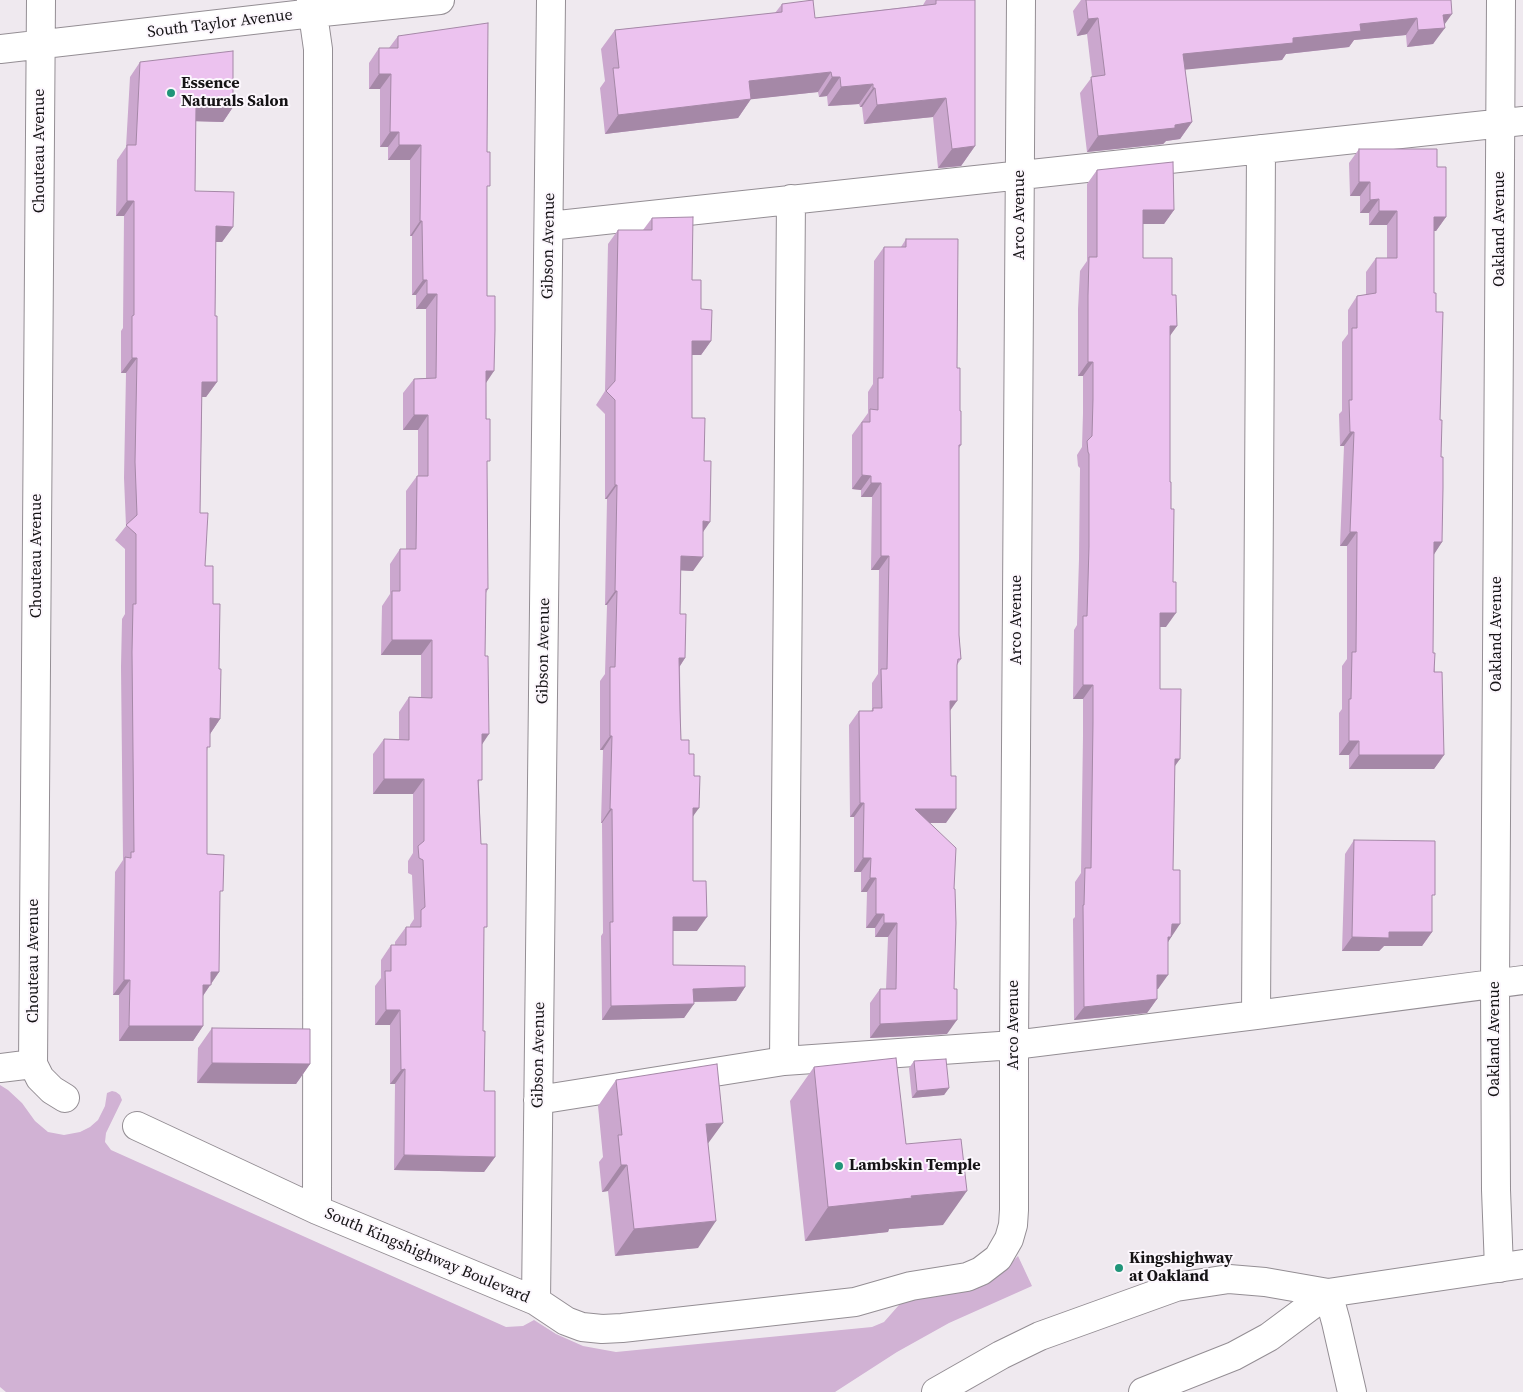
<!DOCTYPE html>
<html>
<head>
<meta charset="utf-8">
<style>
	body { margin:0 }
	canvas { display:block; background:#efe9ef }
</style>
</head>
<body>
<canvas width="1523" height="1392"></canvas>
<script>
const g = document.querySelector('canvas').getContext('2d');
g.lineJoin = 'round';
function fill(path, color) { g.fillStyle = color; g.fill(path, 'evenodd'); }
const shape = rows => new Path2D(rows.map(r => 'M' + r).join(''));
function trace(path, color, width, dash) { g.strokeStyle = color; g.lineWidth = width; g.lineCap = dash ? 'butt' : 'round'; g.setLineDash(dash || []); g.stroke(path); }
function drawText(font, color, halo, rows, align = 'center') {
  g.font = font + ' "Source Serif 4",serif'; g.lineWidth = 4; g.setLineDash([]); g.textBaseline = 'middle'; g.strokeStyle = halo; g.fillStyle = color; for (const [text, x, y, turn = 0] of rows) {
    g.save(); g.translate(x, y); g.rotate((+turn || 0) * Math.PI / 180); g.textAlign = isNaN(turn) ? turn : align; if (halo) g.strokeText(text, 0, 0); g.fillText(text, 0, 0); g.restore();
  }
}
fill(shape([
	[0,1085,8,1090,22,1103,35,1121,48,1132,64,1135,80,1132,90,1127,98,1120,105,1106,107,1093,112,1091,116,1092,120,1095,122,1100,106,1133,105,1142,111,1150,506,1327,523,1326,534,1320,556,1334,583,1346,616,1352,872,1327,884,1322,899,1305,908,1300,961,1292,979,1287,1010,1264,1018,1256,1032,1286,949,1323,897,1352,835,1392,6,1392,0,1387]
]), '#d1b2d4');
const minor = shape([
	[41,0,33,1064,40,1078,52,1090,65,1098],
	[311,0,318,49,317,1210],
	[0,49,313,13,440,0],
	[549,226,1523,121],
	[1256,1015,1261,149],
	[784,1061,791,199],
	[0,1068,33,1064],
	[538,1100,784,1061,1014,1045,1256,1015,1523,980],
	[137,1126,317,1210,536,1301,566,1321,582,1327,602,1329,622,1328,855,1302,911,1286,967,1277,981,1271,998,1258,1009,1239,1013,1225,1014,1210,1014,1045,1021,0],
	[1499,1268,1496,1190,1495,984,1501,0],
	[1328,1293,1336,1322,1352,1392],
	[536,1301,551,0]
]);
const major = shape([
	[936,1392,1001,1355,1040,1336,1176,1287,1229,1279,1265,1282,1328,1293,1523,1264],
	[1143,1392,1234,1356,1269,1337,1328,1293]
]);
trace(minor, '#948e94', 30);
trace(major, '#948e94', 30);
trace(minor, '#fff', 28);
trace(major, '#fff', 28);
fill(shape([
	[926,0,975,0,975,146,961,166,938,168,933,117,864,124,862,107,860,107,859,104,828,106,827,96,819,97,818,92,751,99,738,118,605,134,600,88,605,81,601,49,615,30,775,13,782,4,815,18,923,5],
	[1081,0,1451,0,1444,25,1433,44,1407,47,1406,35,1354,40,1349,47,1286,54,1282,60,1185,69,1192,122,1180,139,1166,141,1163,144,1087,152,1080,93,1092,77,1087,34,1077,36,1073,11],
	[398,36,487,152,486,382,488,589,486,593,482,745,479,784,484,932,483,1031,484,1091,495,1157,484,1172,394,1170,395,1084,390,1084,390,1025,375,1025,375,986,381,978,381,960,391,945,395,945,395,942,406,927,410,927,410,925,414,919,412,875,408,873,408,861,413,853,413,794,373,794,373,754,384,739,399,740,399,712,409,697,421,697,421,655,381,655,382,606,390,594,390,564,400,549,406,549,406,491,417,476,418,476,418,430,403,430,403,393,414,379,426,378,426,309,416,309,416,295,412,295,412,236,410,236,410,160,388,160,388,147,380,147,380,89,369,89,369,63,379,48,389,48],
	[140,62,233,107,223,122,196,121,195,191,233,227,222,242,216,242,215,316,217,382,206,397,202,397,200,513,205,566,213,604,219,669,220,719,210,734,207,751,207,854,220,896,219,972,203,996,203,1026,193,1041,119,1041,119,995,113,995,115,872,123,860,121,667,122,619,125,614,125,549,115,540,126,526,124,478,126,373,121,373,121,331,123,328,124,216,116,216,117,160,126,147,130,77],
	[1359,149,1437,167,1446,217,1436,231,1434,231,1434,293,1436,312,1440,420,1442,542,1433,555,1433,653,1444,755,1434,769,1349,769,1349,755,1339,755,1339,713,1342,709,1342,666,1347,659,1347,546,1340,546,1344,446,1340,446,1339,414,1342,411,1342,342,1348,334,1348,310,1357,296,1366,295,1366,272,1376,258,1387,258,1387,225,1369,225,1369,213,1360,213,1360,196,1350,196,1349,163],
	[1097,170,1174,210,1164,224,1143,224,1143,258,1172,295,1177,326,1170,335,1166,627,1160,627,1160,689,1175,766,1171,937,1168,942,1158,989,1157,989,1157,999,1147,1013,1074,1020,1073,919,1075,917,1075,882,1081,873,1083,736,1083,699,1073,699,1074,630,1077,625,1079,559,1080,468,1078,466,1077,455,1082,447,1083,413,1083,376,1078,376,1078,309,1080,271,1087,261,1087,184],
	[652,218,692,280,711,341,701,355,692,355,692,418,703,532,693,571,681,570,680,614,685,658,680,666,681,740,689,754,693,816,693,881,697,931,673,931,673,965,745,987,736,1001,694,1002,684,1018,602,1020,601,936,603,933,602,823,601,823,603,750,600,750,600,681,605,674,607,605,605,605,607,499,605,499,605,414,596,405,605,391,608,244,618,230,643,230],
	[906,239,957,368,961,445,959,448,959,635,961,659,957,665,950,710,946,823,930,823,954,889,947,1034,870,1038,870,1003,880,989,886,989,888,937,875,937,875,928,866,928,867,892,861,892,861,872,854,872,854,817,850,817,849,725,859,711,871,711,872,710,872,683,878,674,879,570,871,570,872,497,861,497,861,490,852,489,852,435,868,413,868,392,873,384,874,261,884,247,901,247],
	[1354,840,1432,899,1432,932,1422,946,1384,946,1379,951,1342,951,1345,854],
	[212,1028,310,1064,296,1084,197,1083,198,1048],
	[914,1061,949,1088,944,1095,912,1098,909,1068],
	[814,1067,906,1144,943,1225,889,1229,888,1232,805,1241,790,1101],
	[616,1080,708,1144,698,1248,615,1256,608,1191,602,1192,599,1162,603,1157,598,1106]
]), '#cba7ce');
fill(shape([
	[1452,14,1442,28,1445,28,1433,44,1407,47,1418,30,1443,15],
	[1098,18,1087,34,1077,36,1088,19],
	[1417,18,1406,35,1354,40,1349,47,1286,54,1282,60,1172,71,1183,54,1360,24],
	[831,72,818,92,736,101,749,81],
	[379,74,391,74,380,89,369,89],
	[832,77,840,77,827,96,819,97],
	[873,84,859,104,828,106,841,87],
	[873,88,875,88,862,107,860,107],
	[946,98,933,117,864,124,877,105],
	[751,99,738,118,605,134,618,115],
	[196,106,233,107,223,122,186,121],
	[1192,122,1180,139,1166,141,1163,144,1087,152,1098,136],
	[390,132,399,132,388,147,380,147],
	[399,145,421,145,410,160,388,160],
	[975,146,961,166,938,168,952,149],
	[1359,182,1370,182,1360,196,1350,196],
	[1379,199,1369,213,1360,213,1370,200],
	[127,201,134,201,124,216,116,216],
	[1143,210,1174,210,1164,224,1134,224],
	[1379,211,1397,211,1387,225,1369,225],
	[1434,217,1446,217,1436,231,1424,231],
	[420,221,422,221,412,236,410,236],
	[216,226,233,227,222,242,205,242],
	[423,280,427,280,416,295,412,295],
	[427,294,437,294,426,309,416,309],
	[1170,326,1177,326,1167,340],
	[692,341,711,341,701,355,683,355],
	[132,358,137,358,126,373,121,373],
	[1088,362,1093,362,1083,376,1078,376],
	[486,371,494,371,484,386],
	[202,382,217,382,206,397,191,397],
	[414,415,428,415,418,430,403,430],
	[1350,432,1354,432,1344,446,1340,446],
	[862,475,871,476,861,490,852,489],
	[871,483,881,483,872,497,861,497],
	[615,485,617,485,607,499,605,499],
	[703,521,710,522,701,535],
	[1350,532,1357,532,1347,546,1340,546],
	[1434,542,1442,542,1433,556],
	[681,556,703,557,693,571,671,570],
	[881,556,889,556,879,570,871,570],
	[615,591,617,591,607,605,605,605],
	[1160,613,1176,613,1166,627,1150,627],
	[392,640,432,640,421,655,381,655],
	[679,658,685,658,676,672],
	[1083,685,1093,685,1083,699,1073,699],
	[950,701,957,701,947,715],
	[210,718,220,719,210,734],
	[482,734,489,734,479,749],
	[610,736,612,736,603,750,600,750],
	[1349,741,1359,741,1349,755,1339,755],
	[1359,755,1444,755,1434,769,1349,769],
	[1175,759,1180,759,1170,773],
	[384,779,424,779,413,794,373,794],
	[860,803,864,803,854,817,850,817],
	[693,808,699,808,689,822],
	[610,809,612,809,602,823,601,823],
	[915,809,956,809,946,823,905,823],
	[863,858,871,858,861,872,854,872],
	[870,878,876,878,867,892,861,892],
	[876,914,884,914,875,928,866,928],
	[673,917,707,917,697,931,663,931],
	[884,923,897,923,888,937,875,937],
	[1172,924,1180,924,1162,951],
	[1389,932,1432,932,1422,946,1384,946,1379,951,1342,951,1352,937],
	[211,972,219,972,200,1000,193,1000],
	[1157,975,1168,975,1158,989,1147,988],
	[124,980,130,980,119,995,113,995],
	[745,987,736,1001,683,1002,693,989],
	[1157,999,1147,1013,1074,1020,1084,1007],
	[694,1004,684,1018,602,1020,611,1006],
	[386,1010,400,1010,390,1025,375,1025],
	[957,1020,947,1034,870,1038,880,1024],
	[129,1026,203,1026,193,1041,119,1041],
	[212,1063,310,1064,296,1084,197,1083],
	[405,1069,395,1084,390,1084,401,1070],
	[949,1088,944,1095,912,1098,917,1091],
	[723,1123,704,1149,706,1124],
	[404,1155,495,1157,484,1172,394,1170],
	[621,1165,627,1165,608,1191,602,1192],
	[967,1191,943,1225,889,1229,888,1232,805,1241,828,1207,911,1196],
	[716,1221,698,1248,615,1256,634,1229]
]), '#a588a7');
const building = shape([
	[813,0,815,18,936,4,936,0,975,0,975,146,952,149,946,98,877,105,875,88,873,88,873,84,841,87,840,77,832,77,831,72,749,81,751,99,618,115,613,68,619,68,615,30,782,12,782,4,813,0],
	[1086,0,1451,0,1452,14,1443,15,1445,28,1418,30,1417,18,1360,24,1361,31,1293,38,1293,43,1183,54,1192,122,1175,125,1175,128,1098,136,1091,77,1105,75,1098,18,1088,19,1086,0],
	[488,23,487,152,490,152,490,186,487,186,487,296,495,296,495,330,494,371,486,371,486,419,490,419,490,461,487,461,488,589,486,589,485,656,488,656,489,734,482,734,482,780,478,780,481,844,487,844,487,927,484,927,483,1031,485,1031,484,1091,495,1091,495,1157,404,1155,405,1069,401,1070,400,1010,386,1010,385,971,391,971,391,945,406,945,406,927,421,927,421,910,425,907,423,860,419,858,418,846,424,841,424,779,384,779,384,739,409,740,409,697,432,698,432,640,392,640,392,591,400,591,400,549,416,549,417,476,428,476,428,415,414,415,414,379,436,378,437,294,427,294,427,280,423,280,422,221,420,221,421,145,399,145,399,132,390,132,391,74,379,74,379,48,398,48,398,36,488,23],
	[233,51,233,107,196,106,195,191,234,192,233,227,216,226,215,316,217,316,217,382,202,382,200,513,208,513,205,566,213,566,213,604,220,604,219,669,221,669,220,719,210,718,210,747,207,747,207,854,224,855,223,891,220,891,219,972,211,972,211,985,203,985,203,1026,129,1026,130,980,124,980,125,857,131,858,131,852,134,852,132,652,133,604,136,604,136,534,126,525,137,515,135,462,137,358,132,358,132,316,134,315,134,201,127,201,127,145,136,145,140,62,233,51],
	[1359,149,1437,149,1437,167,1446,167,1446,217,1434,217,1434,293,1436,293,1436,312,1443,312,1440,420,1442,420,1441,457,1443,457,1443,488,1442,542,1434,542,1433,653,1435,653,1434,672,1442,672,1444,755,1359,755,1359,741,1349,741,1349,699,1351,699,1352,652,1356,652,1357,532,1350,532,1354,432,1350,432,1349,400,1352,400,1352,328,1357,328,1357,296,1376,293,1376,258,1397,258,1397,211,1379,211,1379,199,1370,200,1370,182,1359,182,1359,149],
	[1173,162,1174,210,1143,210,1143,258,1172,258,1172,295,1176,295,1177,326,1170,326,1170,482,1171,482,1171,509,1174,509,1173,582,1176,582,1176,613,1160,613,1160,689,1181,689,1180,759,1175,759,1173,870,1180,870,1180,924,1172,924,1171,937,1168,937,1168,975,1157,975,1157,999,1084,1007,1083,905,1084,905,1085,868,1091,868,1093,722,1093,685,1083,685,1083,616,1087,616,1089,546,1089,454,1088,452,1087,441,1092,436,1093,399,1093,362,1088,362,1088,295,1089,257,1097,257,1097,170,1173,162],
	[693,217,692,280,701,280,701,309,712,310,711,341,692,341,692,418,705,418,704,461,711,461,710,522,703,521,703,557,681,556,680,614,686,614,685,658,679,658,680,711,681,740,689,740,689,754,694,754,694,776,700,776,699,808,693,808,693,881,706,881,707,917,673,917,673,965,745,966,745,987,693,989,694,1004,611,1006,610,922,613,922,612,809,610,809,612,736,610,736,610,667,615,667,617,591,615,591,617,485,615,485,615,400,606,391,615,381,618,230,652,230,652,218,693,217],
	[906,239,958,239,957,368,960,368,960,411,961,411,961,445,959,445,959,635,961,659,958,659,957,665,957,701,950,701,951,776,956,776,956,809,915,809,956,848,954,889,955,889,956,923,954,989,957,989,957,1020,880,1024,880,989,896,989,897,923,884,923,884,914,876,914,876,878,870,878,871,858,863,858,864,803,860,803,859,711,873,711,873,708,882,708,881,669,887,669,889,556,881,556,881,483,871,483,871,476,862,475,862,422,870,422,870,409,878,410,878,378,883,378,884,247,906,247,906,239],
	[1354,840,1435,841,1435,895,1432,895,1432,932,1389,932,1389,938,1352,937,1354,840],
	[212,1028,310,1029,310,1064,212,1063,212,1028],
	[896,1058,906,1144,961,1139,967,1191,911,1196,912,1198,828,1207,814,1067,896,1058],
	[946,1059,949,1088,917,1091,914,1061,946,1059],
	[717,1064,723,1123,706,1124,716,1221,634,1229,627,1165,621,1165,618,1135,622,1135,616,1080,717,1064]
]);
fill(building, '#ecc2ef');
trace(building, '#a588a7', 1);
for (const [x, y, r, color] of [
	[171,93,5,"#209579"],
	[839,1166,5,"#209579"],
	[1119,1268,5,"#209579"]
]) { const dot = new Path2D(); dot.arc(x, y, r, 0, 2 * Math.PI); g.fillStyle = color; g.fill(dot); trace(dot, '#fcf7fd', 2); }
drawText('16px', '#151315', '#fcf7fd', [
	["South Taylor Avenue",220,24,-7],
	["Chouteau Avenue",40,151,-90],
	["Arco Avenue",1020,215,-90],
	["Oakland Avenue",1500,229,-90],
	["Gibson Avenue",549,246,-89],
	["Chouteau Avenue",37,556,-90],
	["Arco Avenue",1017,620,-90],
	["Oakland Avenue",1497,634,-90],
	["Gibson Avenue",544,651,-89],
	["Chouteau Avenue",34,961,-90],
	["Arco Avenue",1014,1025,-90],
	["Oakland Avenue",1495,1039,-90],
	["Gibson Avenue",539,1055,-89],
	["South Kingshighway Boulevard",427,1256,23]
]);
drawText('bold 16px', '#151315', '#fcf7fd', [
	["Essence",181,84],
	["Naturals Salon",181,102],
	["Lambskin Temple",849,1166],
	["Kingshighway",1129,1259],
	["at Oakland",1129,1277]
], 'left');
</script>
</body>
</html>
